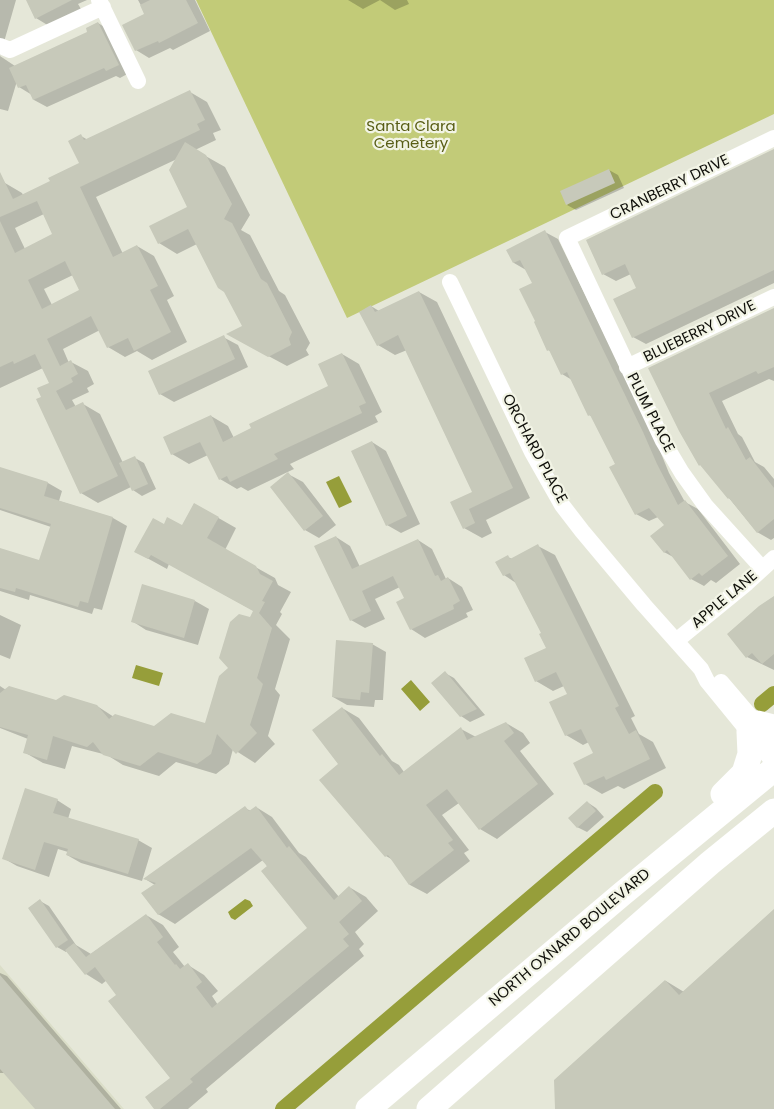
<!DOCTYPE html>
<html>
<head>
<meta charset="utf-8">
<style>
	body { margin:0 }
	canvas { display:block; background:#e5e7d8 }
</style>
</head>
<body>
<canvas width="774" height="1109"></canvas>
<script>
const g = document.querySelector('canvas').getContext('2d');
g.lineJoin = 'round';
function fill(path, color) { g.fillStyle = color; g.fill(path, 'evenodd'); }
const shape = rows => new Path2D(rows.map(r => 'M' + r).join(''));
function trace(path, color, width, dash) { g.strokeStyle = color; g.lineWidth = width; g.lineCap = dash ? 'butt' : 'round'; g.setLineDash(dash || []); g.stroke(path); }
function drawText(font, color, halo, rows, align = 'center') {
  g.font = font + ' Poppins,sans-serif'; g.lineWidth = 4.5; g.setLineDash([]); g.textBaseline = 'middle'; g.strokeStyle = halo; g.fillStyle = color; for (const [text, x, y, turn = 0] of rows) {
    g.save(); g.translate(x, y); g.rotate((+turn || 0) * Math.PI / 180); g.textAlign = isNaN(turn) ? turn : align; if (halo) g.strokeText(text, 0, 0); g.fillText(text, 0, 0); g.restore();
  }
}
fill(shape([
	[0,965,124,1109,0,1109]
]), '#dbdec8');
fill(shape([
	[196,0,774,0,774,114,347,318]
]), '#c2cb78');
fill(shape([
	[339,476,352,502,339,508,326,482],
	[136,665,163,673,159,686,132,678],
	[411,680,430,702,420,711,401,689],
	[245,899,250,901,253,906,235,920,231,918,228,912]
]), '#969e3a');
fill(shape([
	[0,0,16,0,0,56,15,66,89,33,98,23,111,31,131,72,120,78,116,76,47,107,34,100,32,95,19,87,17,81,8,111,0,109],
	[27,0,87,0,78,4,81,9,49,26,36,18],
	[138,0,195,0,210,31,173,50,170,48,149,58,136,50,146,15],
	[348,0,407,0,409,4,395,10,380,0,363,9],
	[190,92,207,102,221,130,213,133,216,140,195,150,225,167,250,215,241,230,250,235,279,291,285,295,310,343,306,350,309,355,287,366,246,344,244,327,226,291,197,244,177,254,159,243,189,207,177,159,96,197,123,254,137,246,154,256,174,296,167,300,187,342,152,360,137,351,125,357,108,347,100,330,63,349,69,363,71,362,88,371,94,384,87,388,89,392,72,400,76,407,83,404,100,414,123,463,135,458,144,463,156,489,142,496,133,490,131,487,98,503,81,493,43,397,50,384,43,368,0,388,0,185,5,183,22,193,23,195,51,182,81,164,81,136,88,140],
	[44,214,54,235,25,249,15,228],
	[73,275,80,291,52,305,44,289],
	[774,151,774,283,646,344,633,337,637,288,631,274,616,281,603,274],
	[609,170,618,175,624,188,576,210,567,205],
	[545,232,558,239,656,441,669,473,685,502,698,509,740,564,716,583,711,580,704,586,691,579,675,558,664,552,665,525,658,517,649,521,636,514,616,465,593,417,589,415,572,380,562,374,552,352,548,350,534,283,526,270,514,263,508,251],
	[419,292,437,302,530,498,486,520,492,533,482,538,464,528,452,503,474,493,407,350,395,355,378,345,371,306,379,311],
	[774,309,774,381,769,379,722,401,738,434,742,437,755,462,764,467,774,479,774,538,771,540,757,532,729,498,650,368],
	[223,337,238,345,248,367,174,402,160,394],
	[342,354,359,364,382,412,375,416,378,422,290,464,294,469,248,491,241,487,237,489,220,479,208,455,189,464,172,454,211,416,228,426,234,438,330,387],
	[372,442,386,451,420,524,401,533,387,525],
	[0,468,48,483,62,491,59,501,113,518,127,526,102,610,94,608,92,614,30,595,29,600,0,591,0,549,40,562,51,527,0,510],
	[288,474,303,482,336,525,319,538,305,530],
	[194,504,236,528,225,550,275,578,278,585,291,592,280,612,282,614,276,625,290,639,275,689,280,695,268,736,275,744,255,763,233,749,229,764,216,774,176,762,159,776,123,765,107,755,72,746,65,769,43,763,24,752,28,739,0,728,0,686,6,690,57,702,97,706,114,717,154,728,206,724,254,611,169,564,167,569,136,552,164,525,182,527],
	[336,537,350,546,360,567,418,540,432,549,446,579,448,578,462,587,473,610,466,613,468,617,425,638,411,629,406,599,400,587,375,599,385,619,365,628,351,620],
	[538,546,555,555,635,716,631,718,639,734,653,742,666,768,624,789,618,786,602,794,585,784,595,754,589,742,583,745,566,735,569,694,564,686,553,691,536,681,548,648,542,633,516,583,504,575,508,557,512,559],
	[774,598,774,670,747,657,728,634],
	[195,601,209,609,198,645,146,630,132,621],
	[0,615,21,625,10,659,0,655],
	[372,644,386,652,383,700,375,700,374,707,347,705,333,697],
	[445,673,454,678,485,715,470,722,461,716],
	[342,708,359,718,392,761,399,765,404,772,461,729,476,737,506,723,523,733,530,743,520,751,554,794,497,839,480,829,459,803,442,815,469,850,464,853,470,861,427,894,410,885,393,860,386,856,321,780,340,764],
	[57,800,71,809,68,819,138,840,152,848,142,881,81,863,67,855,68,852,58,849,49,877,17,866,3,858],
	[587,802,596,808,604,817,587,832,577,827],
	[256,807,272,817,299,853,306,857,339,897,349,887,366,897,378,911,355,932,364,944,359,949,364,956,206,1089,208,1092,188,1109,155,1109,172,1078,107,980,102,984,86,974,67,951,66,952,57,947,40,901,49,906,76,945,91,954,146,915,163,925,179,947,173,952,185,967,188,965,204,975,218,991,212,996,218,1005,309,929,263,860,175,924,158,914,155,885,145,879,245,808,251,811],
	[774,911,774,1109,556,1109,666,981,684,992],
	[0,973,7,976,121,1109,37,1109,6,1073,0,1073]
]), '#0003');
trace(shape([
	[762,704,774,694],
	[283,1109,655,792]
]), '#969e3a', 16);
fill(shape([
	[26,0,72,0,35,19],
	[150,0,186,0,198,23,159,43,158,41,135,51,122,25,144,14,140,5],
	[98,22,119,65,106,71,104,68,33,100,26,85,18,88,9,68,87,32,86,28],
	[190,90,205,120,197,124,200,130,80,187,113,257,137,245,158,286,150,290,171,332,134,351,128,338,107,348,91,316,47,339,60,366,71,360,78,374,71,378,73,382,56,391,66,410,83,402,118,476,80,494,36,399,41,397,37,388,49,383,35,354,14,364,13,361,0,367,0,221,15,253,52,234,37,201,0,217,0,172,13,199,50,181,48,178,79,163,68,141,81,134,84,140],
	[65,261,79,290,42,309,28,280],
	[185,142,206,155,232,204,224,219,232,223,261,279,267,283,292,332,289,339,291,345,268,357,226,334,242,326,224,292,218,288,188,229,158,244,149,226,187,207,169,170],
	[774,149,774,270,632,338,613,299,636,288,625,264,602,275,586,240],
	[609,169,615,183,566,205,560,191],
	[545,230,643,432,657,464,678,505,685,500,728,556,702,576,699,573,690,580,667,550,664,553,650,536,664,525,649,508,635,515,609,467,615,464,590,415,588,416,567,372,561,375,549,350,547,351,534,322,535,321,519,289,532,283,520,260,513,263,506,250],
	[419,291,513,488,469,509,475,523,463,529,450,502,472,492,398,335,377,346,359,312,371,305,375,312],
	[774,308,774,367,758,374,756,371,709,393,726,429,728,427,746,460,750,457,774,488,774,519,757,533,729,498,728,499,700,465,699,466,679,431,648,368],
	[224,335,235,359,159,395,148,371],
	[342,353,366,403,359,406,362,413,274,454,278,459,230,482,227,476,219,480,200,442,171,455,163,437,211,415,223,442,251,428,249,424,328,386,318,364],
	[372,441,407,516,386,526,351,451],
	[135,456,148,484,132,491,119,463],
	[0,467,48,482,44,496,113,517,88,603,80,601,78,607,16,588,15,592,0,588,0,548,39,560,51,524,0,508],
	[288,472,323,516,304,531,270,487],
	[194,503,219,517,207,538,256,566,260,574,273,581,262,601,265,602,259,613,272,628,257,678,263,684,250,725,257,733,236,754,217,734,211,754,197,764,158,752,140,766,103,755,93,742,87,747,53,736,47,760,23,753,28,735,0,727,0,693,9,686,56,700,64,695,97,705,109,719,115,714,154,726,171,713,205,723,219,676,228,668,219,658,230,622,239,614,250,617,253,611,151,555,148,559,134,552,153,518,164,524,167,517,182,525],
	[336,536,352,569,418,539,435,576,438,575,441,581,448,577,460,601,453,605,454,609,410,630,396,602,404,598,393,576,362,591,371,611,350,621,314,546],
	[538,544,619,706,615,708,629,734,636,730,650,759,606,780,604,776,584,785,573,763,593,753,581,729,565,736,549,702,567,694,556,672,535,682,524,658,546,648,539,634,541,633,510,573,503,576,495,562,508,555,510,559],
	[142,584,195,600,184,638,131,622],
	[774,596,774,654,762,664,752,653,746,658,727,634,759,606],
	[336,640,373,643,369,693,361,692,360,700,332,697],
	[445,671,477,709,460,717,431,683],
	[342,707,380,756,382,754,399,775,461,727,467,740,506,722,514,733,504,741,538,784,479,830,447,789,426,805,453,840,448,843,454,850,409,885,388,855,385,857,319,780,338,764,312,730],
	[25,788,58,799,53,813,139,839,128,874,66,855,68,849,44,842,35,870,2,859],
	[587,801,596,811,577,828,568,818],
	[245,806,249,811,256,806,287,848,289,846,334,900,349,886,362,901,339,922,349,934,343,939,349,946,190,1079,193,1082,160,1109,154,1109,145,1097,170,1078,108,1001,116,995,95,967,85,975,65,950,74,943,86,957,146,914,163,937,157,942,175,965,176,964,180,969,188,963,202,982,196,987,212,1008,307,928,261,871,267,866,251,848,158,915,141,893,156,883,143,879],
	[40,899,68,940,56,948,28,908],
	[774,909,774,1109,555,1109,554,1080,665,980,679,995],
	[0,975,115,1109,35,1109,0,1069]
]), '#c7c9ba');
trace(shape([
	[99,0,138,81],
	[0,46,10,50,103,7],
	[450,282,532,452,562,505,582,531,644,605,701,669,707,681,774,763],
	[627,367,774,297],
	[762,568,705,505,682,473,663,441,567,238,774,138],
	[676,641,747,583,774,558],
	[721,682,774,744]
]), '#fff', 16);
trace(shape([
	[757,723,774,727],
	[723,794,744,773,750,754,749,732],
	[368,1109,622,894,774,769],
	[429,1109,710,863,774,811]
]), '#fff', 25);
drawText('15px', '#585d15', '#f2f4e5', [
	["Santa Clara",411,127],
	["Cemetery",411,144]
]);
drawText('15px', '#0f0f0a', '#f2f4e5', [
	["CRANBERRY DRIVE",670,188,-26],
	["BLUEBERRY DRIVE",700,332,-26],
	["PLUM PLACE",650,413,63],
	["ORCHARD PLACE",534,449,62],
	["APPLE LANE",725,600,-40],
	["NORTH OXNARD BOULEVARD",570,938,-40]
]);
</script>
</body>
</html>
